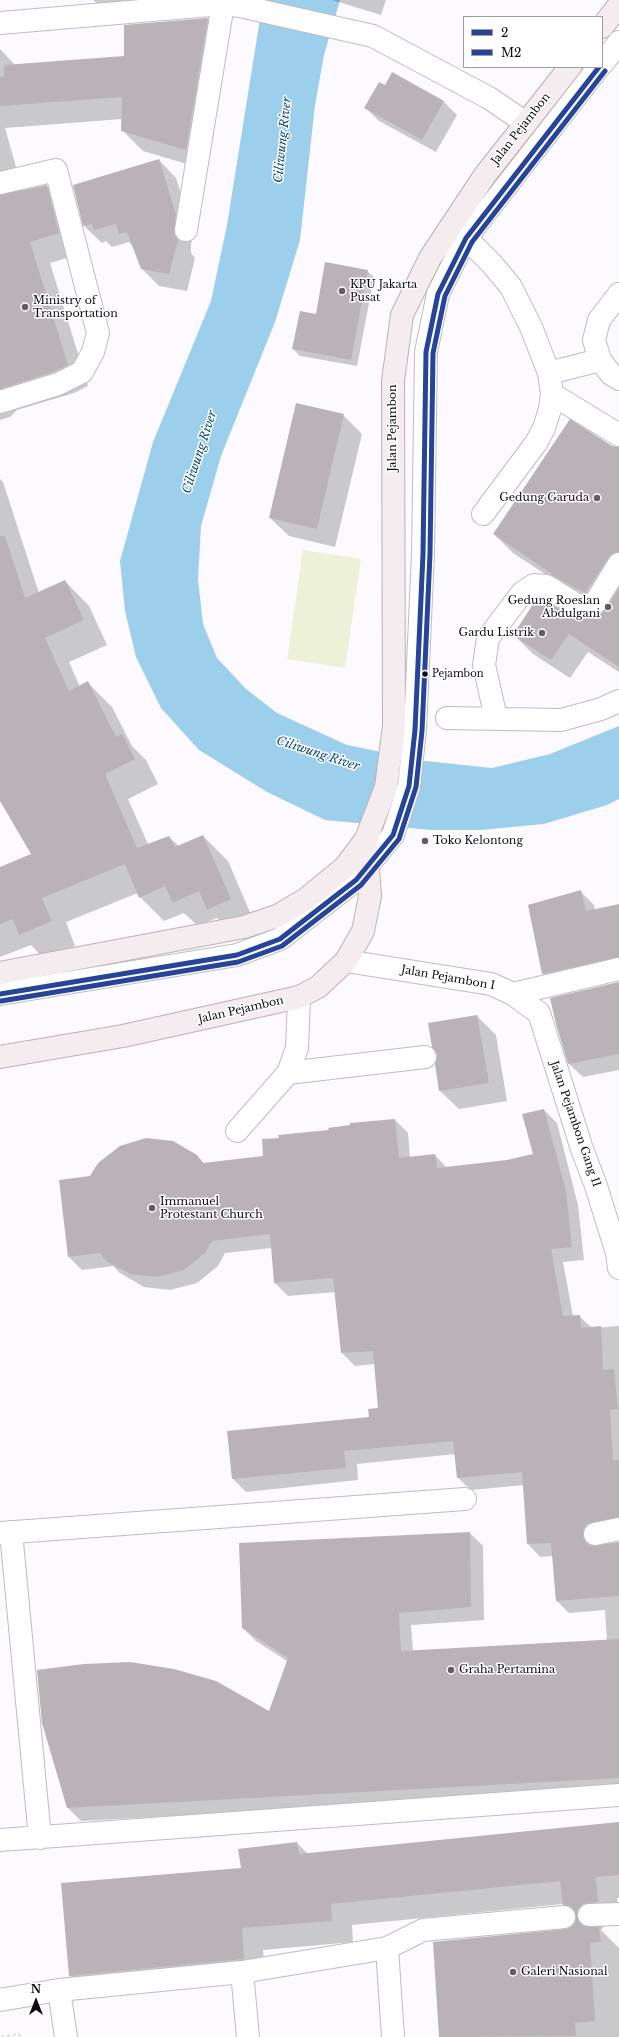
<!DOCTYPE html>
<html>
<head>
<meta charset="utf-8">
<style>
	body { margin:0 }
	#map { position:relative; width:619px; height:2037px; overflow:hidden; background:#fcfafe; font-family:"Libre Baskerville",serif }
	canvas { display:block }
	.legend { position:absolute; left:463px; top:16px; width:140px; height:52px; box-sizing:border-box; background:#fff; border:1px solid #9f9da1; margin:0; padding:5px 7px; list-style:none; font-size:12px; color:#0e0b13 }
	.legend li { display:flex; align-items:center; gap:8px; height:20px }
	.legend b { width:20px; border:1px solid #9f9da1 }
	.north { position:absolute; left:16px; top:1981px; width:40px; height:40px; -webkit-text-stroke:3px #fff; paint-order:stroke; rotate:0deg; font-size:11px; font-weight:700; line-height:16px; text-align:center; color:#0e0b13 }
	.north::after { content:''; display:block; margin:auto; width:14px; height:18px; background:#0e0b13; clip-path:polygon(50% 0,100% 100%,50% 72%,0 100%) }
</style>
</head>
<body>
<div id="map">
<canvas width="619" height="2037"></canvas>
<ul class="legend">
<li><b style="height:5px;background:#264598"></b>2</li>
<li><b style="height:5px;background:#264598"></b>M2</li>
</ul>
<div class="north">N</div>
</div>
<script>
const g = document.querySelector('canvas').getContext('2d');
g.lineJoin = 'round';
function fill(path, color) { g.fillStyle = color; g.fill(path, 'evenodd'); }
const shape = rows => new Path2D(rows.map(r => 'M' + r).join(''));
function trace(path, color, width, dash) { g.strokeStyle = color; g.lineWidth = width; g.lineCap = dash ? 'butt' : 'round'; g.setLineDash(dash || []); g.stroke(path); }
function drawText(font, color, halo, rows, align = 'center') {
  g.font = font + ' "Libre Baskerville",serif'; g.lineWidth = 3; g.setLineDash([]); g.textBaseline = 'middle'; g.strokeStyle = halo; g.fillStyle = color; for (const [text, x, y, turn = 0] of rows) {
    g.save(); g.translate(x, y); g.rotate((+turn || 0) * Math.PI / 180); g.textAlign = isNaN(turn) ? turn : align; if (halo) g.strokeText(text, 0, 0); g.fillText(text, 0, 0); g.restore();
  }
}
fill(shape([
	[303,550,361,559,345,668,287,659]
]), '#ecf1d8');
fill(shape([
	[263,0,340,0,324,55,315,105,300,240,275,322,221,456,201,526,198,579,203,624,217,658,246,689,277,713,347,745,425,761,492,768,550,754,619,726,619,799,607,805,544,824,480,830,431,830,325,820,267,792,199,750,161,708,136,657,125,611,120,561,153,442,211,301,227,225]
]), '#9bcfec');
fill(shape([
	[93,0,245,0,99,5],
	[332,0,386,0,381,15],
	[208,19,228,39,207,170,143,151,122,130,122,119,5,128,23,192,47,186,67,207,80,254,50,263,88,386,74,393,17,410,10,417,0,420,0,49,15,65,125,57],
	[393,73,444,102,457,115,436,152,379,121,366,108,385,86],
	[159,160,176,178,193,232,191,246,191,253,195,258,187,291,159,286,141,268,134,248,129,242,112,247,106,241,102,243,84,226],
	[367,271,374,277,357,366,300,356,293,349,316,316],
	[343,415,362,434,335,547,289,536,270,518],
	[612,447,619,448,619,672,588,652,570,678,533,654,514,635,575,618,590,619,600,616,605,611,601,611,513,553,494,534],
	[0,479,3,482,39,593,65,581,89,606,107,645,69,662,80,687,88,683,112,707,132,746,146,760,158,784,128,799,148,844,169,837,179,846,203,836,228,861,255,924,232,933,217,918,198,926,184,913,164,921,140,897,138,893,66,922,75,946,44,959,31,945,0,957,0,868,32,855,0,799],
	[580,891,594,905,595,910,619,905,619,973,557,987,543,974,529,905],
	[619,983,619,1070,583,1077,569,1064],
	[477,1016,496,1035,507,1101,459,1109,440,1091,436,1064],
	[544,1110,557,1123,578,1205,584,1260,563,1262,573,1316,579,1316,592,1328,619,1326,619,1532,596,1544,595,1546,619,1543,619,1791,81,1821,68,1808,269,1713,287,1661,256,1641,243,1628,470,1533,483,1546,484,1620,411,1625,413,1651,607,1641,605,1610,569,1613,556,1600,553,1556,540,1557,528,1544,524,1485,471,1490,458,1478,456,1454,357,1464,358,1480,246,1492,233,1479,228,1432,370,1418,379,1409,375,1364,355,1366,342,1353,336,1292,288,1296,275,1283,272,1248,225,1253,218,1266,197,1283,170,1290,144,1287,120,1273,113,1266,82,1270,69,1257,91,1177,196,1156,205,1164,264,1157,280,1139,395,1120,408,1133,410,1158,435,1155,447,1168,507,1161,534,1155],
	[619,1823,619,1898,617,1898,619,1924,604,1926,601,1930,619,1948,619,2037,440,2037,434,1943,565,1930,571,1928,576,1922,577,1918,563,1904,352,1925,353,1942,263,1950,265,1980,91,1997,70,1976,242,1869,297,1843,308,1854]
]), '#0003');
fill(shape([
	[208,18,186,150,121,131,122,97,0,106,0,77,4,76,4,65,124,56,124,25],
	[392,72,444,101,422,140,364,108,379,82,385,85],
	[159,159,176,214,174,228,174,235,178,240,169,274,141,269,127,232,119,234,116,224,94,230,92,224,83,226,73,185],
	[47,185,59,233,30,242,68,365,53,372,0,389,0,195],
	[325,262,368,270,351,360,292,349,300,311,316,314],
	[296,403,344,414,317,529,269,518],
	[570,419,612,446,619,447,619,552,613,553,609,557,585,593,552,575,552,574,493,534],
	[0,536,5,536,25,598,65,580,84,620,45,638,69,691,88,681,116,737,122,734,135,759,105,774,137,848,169,836,175,847,203,835,231,899,207,910,199,891,173,903,165,886,139,898,125,864,42,898,52,921,19,935,13,919,0,924,0,867,31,854,0,801],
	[619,588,619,667,569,634,551,660,513,635,537,598,542,598,571,616,590,618,599,615,605,610],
	[581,890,586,911,619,904,619,957,542,974,528,905],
	[619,982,619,1054,568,1064,556,1024,550,998],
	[477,1015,489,1083,439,1091,435,1064,437,1055,432,1047,428,1023],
	[544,1109,566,1191,572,1247,551,1249,563,1316,580,1315,581,1328,601,1326,603,1370,614,1369,618,1409,610,1410,613,1460,619,1460,619,1517,587,1524,583,1530,583,1536,586,1543,591,1546,619,1542,619,1596,556,1601,551,1543,527,1544,522,1472,457,1478,453,1441,344,1451,346,1468,232,1479,227,1431,369,1417,368,1409,378,1408,373,1351,341,1353,333,1278,274,1283,270,1234,212,1241,205,1253,184,1270,157,1277,130,1274,106,1261,100,1253,68,1257,59,1180,90,1176,98,1163,120,1146,146,1138,173,1141,197,1155,203,1163,263,1156,262,1139,279,1138,278,1135,329,1130,328,1128,350,1125,350,1123,395,1119,399,1158,435,1154,437,1168,507,1160,533,1154,522,1114],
	[470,1532,471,1607,399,1613,401,1651,619,1639,619,1778,67,1808,42,1723,37,1670,84,1664,130,1662,174,1669,216,1681,269,1711,288,1658,242,1628,239,1543],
	[619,1822,619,1875,596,1877,598,1902,583,1904,578,1909,577,1915,579,1922,583,1926,599,1927,601,1942,590,1943,595,2021,575,2023,576,2036,439,2037,433,1942,565,1929,571,1927,575,1922,576,1915,574,1910,570,1906,563,1905,560,1881,331,1904,332,1921,242,1928,244,1959,69,1976,61,1883,241,1868,238,1849,297,1842,299,1854]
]), '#b9b2b6');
const minor = shape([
	[0,23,223,4,240,6,373,36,489,98,526,123],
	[602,64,619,42],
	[0,183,56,170,98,333,93,352,82,372,58,384,0,402],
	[456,228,492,264,511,287,531,327,549,373,552,394,550,409,544,428,536,443,483,514],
	[186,230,223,4],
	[619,294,599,320,594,340,600,360,611,374,619,379],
	[549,373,600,360],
	[552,394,619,435],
	[447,718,561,720,601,709,619,701],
	[496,718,484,665,488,638,522,593,534,585,546,586,577,605,586,606,595,603,619,564],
	[346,961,491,984,513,994,619,969],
	[0,994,237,955,280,939,356,880,393,835,409,786,415,730,423,554,426,352,438,294,466,238,599,67],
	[513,994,539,1013,582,1149,596,1186,617,1253,619,1268],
	[288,1073,425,1057],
	[237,1131,288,1073,297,1048,299,997],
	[11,1532,40,1838],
	[0,1533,465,1499],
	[595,1534,619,1529],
	[0,1840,619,1795],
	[589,1915,619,1914],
	[387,1948,393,2037],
	[242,1972,248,2037],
	[59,1990,66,2037],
	[0,2000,59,1990,242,1972,387,1948,423,1930,564,1917]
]);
const major = shape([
	[602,27,619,5],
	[0,973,244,927,277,916,306,899,345,867,366,839],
	[0,1057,123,1036,299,997,318,987,346,961,363,931,370,896,366,839,386,787,394,726,393,381,402,315,430,258,485,175,570,67]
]);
trace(minor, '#bebcc2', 24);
trace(major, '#beafb4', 24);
trace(shape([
	[1,2037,19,2034,20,2037]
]), '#e2e1e2', 2.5, [3, 3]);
trace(minor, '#fffeff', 22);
trace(major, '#f5ecef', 22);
trace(shape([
	[0,994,237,955,280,939,356,880,393,835,409,786,415,730,423,554,426,352,438,294,466,238,599,67]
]), '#264598', 5);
trace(shape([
	[1,1001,238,962,282,946,361,885,399,839,416,787,422,731,430,554,433,353,445,296,472,242,605,71]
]), '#264598', 5);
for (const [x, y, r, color] of [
	[342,291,4,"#615f65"],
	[25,307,4,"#615f65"],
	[597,498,4,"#615f65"],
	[608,607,4,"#615f65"],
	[542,633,4,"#615f65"],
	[425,674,3.5,"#0e0b13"],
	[425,841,4,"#615f65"],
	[152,1208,4,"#615f65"],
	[451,1670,4,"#615f65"],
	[513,1972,4,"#615f65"]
]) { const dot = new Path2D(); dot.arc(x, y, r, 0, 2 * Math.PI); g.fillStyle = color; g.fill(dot); trace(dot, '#fff', 1.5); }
drawText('10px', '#0e0b13', '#fff', [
	["Pejambon",432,674]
], 'left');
drawText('11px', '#0e0b13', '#fff', [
	["Jalan Pejambon",521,129,-52],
	["Jalan Pejambon",393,428,-90],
	["Jalan Pejambon I",448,978,10],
	["Jalan Pejambon",241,1010,-13],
	["Jalan Pejambon Gang II",575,1124,71]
]);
drawText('11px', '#0e0b13', '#fff', [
	["KPU Jakarta",350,285],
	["Pusat",350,298],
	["Ministry of",33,301],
	["Transportation",33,314],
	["Gedung Garuda",589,498,"right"],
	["Gedung Roeslan",600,601,"right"],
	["Abdulgani",600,614,"right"],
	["Gardu Listrik",534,633,"right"],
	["Toko Kelontong",433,841],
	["Immanuel",160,1202],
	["Protestant Church",160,1215],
	["Graha Pertamina",459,1670],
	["Galeri Nasional",521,1972]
], 'left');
drawText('italic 12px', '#0e4c67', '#fff', [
	["Ciliwung River",283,140,-84],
	["Ciliwung River",200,452,-72],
	["Ciliwung River",318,754,18]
]);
</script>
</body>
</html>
